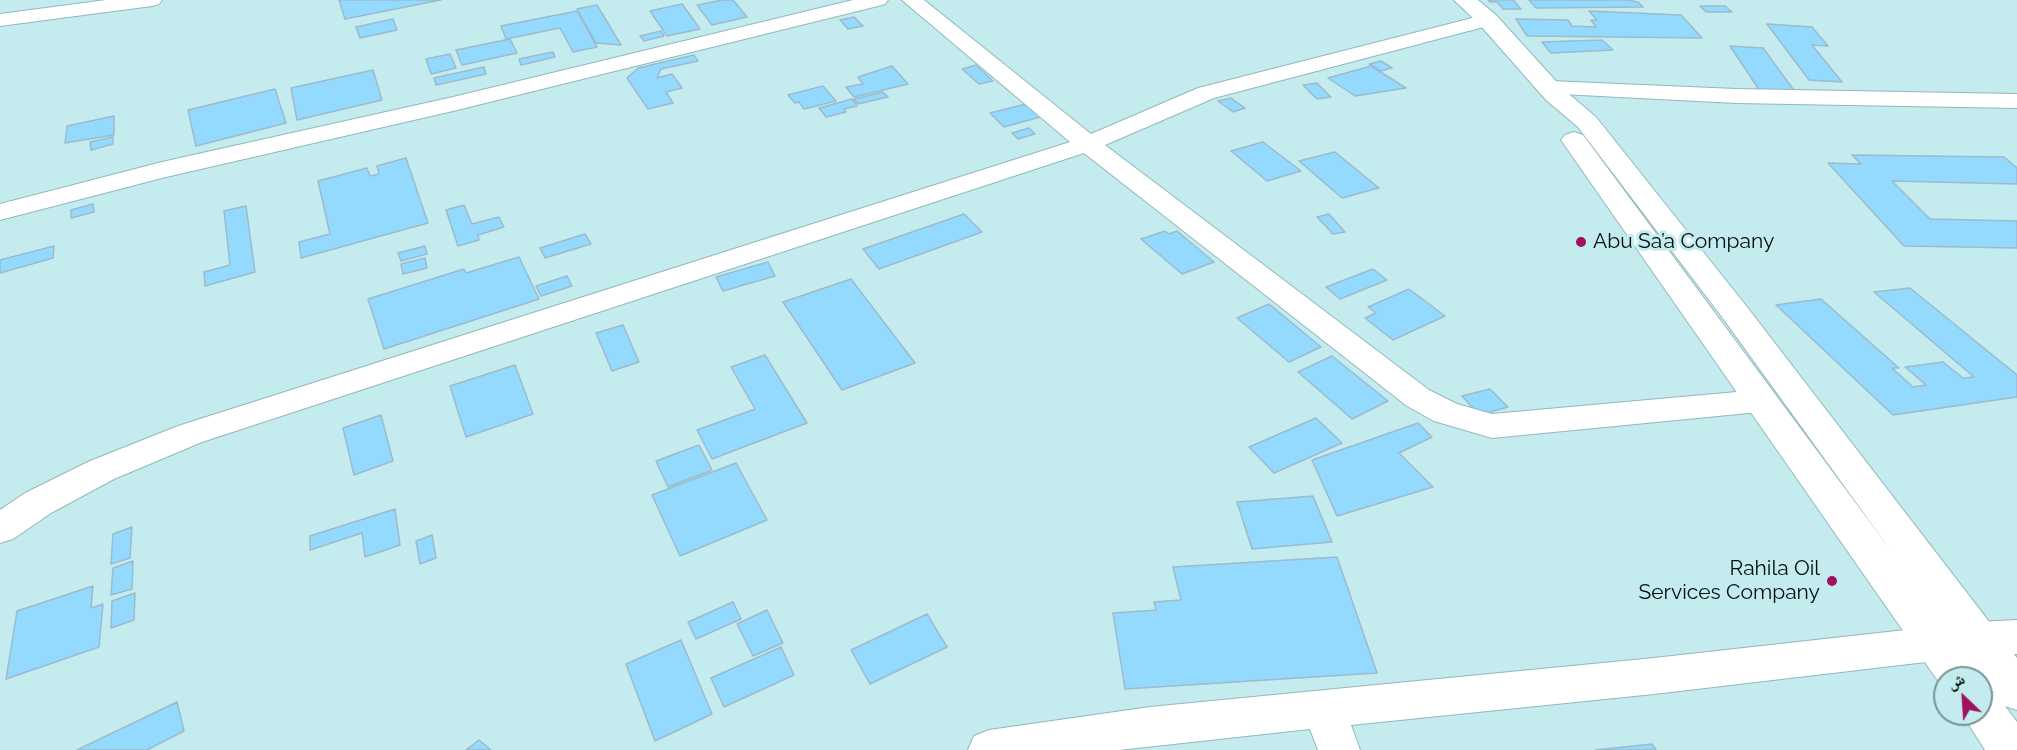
<!DOCTYPE html>
<html>
<head>
<meta charset="utf-8">
<style>
	body { margin:0 }
	#map { position:relative; width:2017px; height:750px; overflow:hidden; background:#c4ecef; font-family:Raleway,"Noto Naskh Arabic",sans-serif }
	canvas { display:block }
	.north { position:absolute; left:1933px; top:666px; width:60px; height:60px; box-sizing:border-box; background:#c4ecef; border:2px solid #769395; border-radius:50%; rotate:335deg; font-size:16px; font-weight:700; line-height:24px; text-align:center; color:#020e0f }
	.north::after { content:''; display:block; margin:auto; width:21px; height:27px; background:#9e125e; clip-path:polygon(50% 0,100% 100%,50% 72%,0 100%) }
</style>
</head>
<body>
<div id="map">
<canvas width="2017" height="750"></canvas>
<div class="north">ش</div>
</div>
<script>
const g = document.querySelector('canvas').getContext('2d');
g.lineJoin = 'round';
function fill(path, color) { g.fillStyle = color; g.fill(path, 'evenodd'); }
const shape = rows => new Path2D(rows.map(r => 'M' + r).join(''));
function trace(path, color, width, dash) { g.strokeStyle = color; g.lineWidth = width; g.lineCap = dash ? 'butt' : 'round'; g.setLineDash(dash || []); g.stroke(path); }
function drawText(font, color, halo, rows, align = 'center') {
  g.font = font + ' Raleway,sans-serif'; g.lineWidth = 6; g.setLineDash([]); g.textBaseline = 'middle'; g.strokeStyle = halo; g.fillStyle = color; for (const [text, x, y, turn = 0] of rows) {
    g.save(); g.translate(x, y); g.rotate((+turn || 0) * Math.PI / 180); g.textAlign = isNaN(turn) ? turn : align; if (halo) g.strokeText(text, 0, 0); g.fillText(text, 0, 0); g.restore();
  }
}
const building = shape([
	[339,0,441,0,345,19,339,0],
	[722,0,733,0,747,17,712,25,697,5,722,0],
	[1488,0,1513,0,1521,9,1503,9,1497,2,1490,2,1488,0],
	[1529,0,1628,0,1638,2,1643,7,1536,8,1529,0],
	[682,4,700,29,667,36,650,11,682,4],
	[597,5,621,45,596,43,577,9,597,5],
	[1700,6,1725,6,1732,12,1706,12,1700,6],
	[577,11,597,47,573,52,560,28,506,39,501,26,577,11],
	[1589,11,1681,15,1702,38,1527,36,1516,19,1568,20,1572,26,1596,27,1591,20,1597,20,1589,11],
	[854,17,863,26,848,29,840,20,854,17],
	[393,19,397,30,360,38,356,27,393,19],
	[1767,24,1812,27,1828,46,1812,45,1842,82,1809,80,1767,24],
	[661,31,664,36,644,41,640,36,661,31],
	[510,39,517,53,462,65,456,50,510,39],
	[1602,40,1613,50,1551,53,1542,42,1602,40],
	[1730,46,1763,48,1796,93,1760,91,1730,46],
	[553,52,555,57,521,65,519,59,553,52],
	[450,54,456,68,431,74,426,59,450,54],
	[694,55,698,61,661,69,657,78,672,74,682,88,666,92,673,103,648,109,627,78,638,68,694,55],
	[1381,61,1392,68,1381,71,1369,64,1381,61],
	[976,65,993,81,979,84,962,69,976,65],
	[892,66,908,84,854,97,846,87,863,84,858,77,892,66],
	[1371,66,1406,88,1355,96,1328,78,1371,66],
	[484,67,486,74,436,85,434,78,484,67],
	[373,70,382,100,297,120,291,88,373,70],
	[1317,83,1331,97,1317,99,1303,85,1317,83],
	[823,86,836,101,804,109,799,102,795,103,788,95,823,86],
	[275,89,286,123,196,146,188,110,275,89],
	[883,92,888,97,858,104,854,99,883,92],
	[1231,98,1245,108,1233,112,1218,101,1231,98],
	[852,99,857,106,844,109,846,112,826,117,819,108,852,99],
	[1026,104,1040,117,1004,127,990,113,1026,104],
	[114,116,114,135,65,143,67,126,114,116],
	[1029,128,1035,134,1018,139,1012,133,1029,128],
	[113,137,113,144,91,150,90,142,113,137],
	[1263,142,1301,171,1267,181,1231,151,1263,142],
	[1335,152,1379,188,1342,198,1299,161,1335,152],
	[1852,155,2004,157,2017,168,2017,184,1892,181,1930,219,2017,221,2017,248,1904,246,1828,163,1861,164,1852,155],
	[406,158,428,223,301,258,299,242,330,234,318,181,367,168,370,176,379,174,377,166,406,158],
	[93,204,94,212,71,218,71,210,93,204],
	[464,205,472,224,499,217,504,227,478,235,479,240,458,246,446,210,464,205],
	[246,206,255,272,205,286,204,272,230,265,224,211,246,206],
	[964,214,982,232,879,269,863,249,964,214],
	[1329,214,1345,232,1333,234,1317,217,1329,214],
	[1165,231,1169,234,1177,231,1214,262,1182,274,1141,239,1165,231],
	[585,234,591,244,545,258,540,248,585,234],
	[54,246,53,258,0,273,0,260,54,246],
	[425,246,427,254,401,261,398,253,425,246],
	[519,257,539,299,384,349,368,299,464,269,466,273,519,257],
	[425,258,427,268,403,274,401,264,425,258],
	[768,262,775,276,723,291,716,277,768,262],
	[1373,269,1387,280,1340,299,1326,287,1373,269],
	[567,276,572,286,541,296,536,286,567,276],
	[851,279,915,363,842,390,783,302,851,279],
	[1910,288,2017,375,2017,397,1893,415,1776,305,1821,299,1899,368,1892,368,1913,387,1926,385,1905,367,1943,362,1963,378,1974,377,1874,292,1910,288],
	[1409,289,1445,316,1393,340,1365,318,1376,313,1368,307,1409,289],
	[1269,304,1321,347,1289,362,1237,318,1269,304],
	[623,325,639,362,612,371,596,333,623,325],
	[765,355,807,423,712,459,697,430,755,409,731,367,765,355],
	[1332,356,1388,401,1352,419,1298,372,1332,356],
	[515,365,533,414,466,437,450,386,515,365],
	[1490,389,1508,407,1479,415,1462,396,1490,389],
	[381,415,393,461,354,475,343,428,381,415],
	[1316,418,1342,443,1274,473,1249,447,1316,418],
	[1418,423,1432,437,1399,453,1433,487,1337,516,1312,460,1418,423],
	[699,445,712,470,668,487,656,461,699,445],
	[736,463,767,520,680,556,652,495,736,463],
	[1313,496,1332,542,1252,549,1237,502,1313,496],
	[395,509,400,545,365,557,362,533,310,550,310,536,395,509],
	[132,527,130,558,111,564,113,534,132,527],
	[432,535,436,558,420,564,416,541,432,535],
	[1337,557,1377,673,1125,689,1113,613,1156,610,1154,602,1181,600,1173,567,1337,557],
	[133,561,132,589,111,595,113,568,133,561],
	[93,586,91,608,103,604,99,647,6,679,17,611,93,586],
	[135,593,134,620,111,628,112,601,135,593],
	[733,602,741,619,696,639,688,622,733,602],
	[767,610,783,643,753,656,737,624,767,610],
	[927,614,947,647,870,684,851,650,927,614],
	[681,640,712,714,655,741,626,664,681,640],
	[781,647,794,675,724,707,711,678,781,647],
	[177,702,184,731,147,750,77,750,177,702],
	[479,740,491,750,466,750,479,740],
	[1652,744,1656,750,1595,750,1652,744]
]);
fill(building, '#94d9fe');
trace(building, '#9cbbcc', 1.5);
const minor = shape([
	[106,0,162,0,159,4,152,6,0,26,0,14,106,0],
	[853,0,888,0,885,4,878,6,453,111,166,177,0,220,0,204,162,162,453,97,853,0],
	[902,0,924,0,1091,134,1198,88,1488,14,1495,16,1498,20,1495,24,1214,98,1105,145,1429,390,1457,404,1492,414,1759,390,1770,393,1775,401,1770,409,1759,412,1492,438,1434,421,1407,406,1084,153,202,442,114,479,51,513,13,539,0,543,0,510,25,493,90,461,178,426,1070,142,902,0],
	[1550,81,1736,89,2017,94,2017,108,1736,103,1542,93,1539,88,1542,83,1550,81],
	[2017,620,2017,654,1977,656,1654,694,1351,725,1360,750,1318,750,1310,729,1119,750,968,750,974,736,989,730,1150,707,1654,658,1977,622,2017,620]
]);
const tertiary = shape([
	[1454,0,1478,0,1496,15,1564,90,1596,117,1747,307,2017,658,2017,710,2005,706,2017,722,2017,750,1985,750,1962,714,1981,714,1981,688,1994,693,1979,673,1981,678,1981,679,1945,678,1945,691,1561,140,1565,135,1574,132,1583,135,1892,552,1725,321,1578,127,1546,100,1480,25,1454,0]
]);
trace(minor, '#91b8bb', 2);
trace(tertiary, '#91b8bb', 2);
fill(minor, '#fff');
fill(tertiary, '#fff');
for (const [x, y, r, color] of [
	[1581,242,6,"#9e125e"],
	[1832,581,6,"#9e125e"]
]) { const dot = new Path2D(); dot.arc(x, y, r, 0, 2 * Math.PI); g.fillStyle = color; g.fill(dot); trace(dot, '#c4ecef', 2); }
drawText('21px', '#020e0f', '#c4ecef', [
	["Abu Sa’a Company",1593,242],
	["Rahila Oil",1820,569,"right"],
	["Services Company",1820,593,"right"]
], 'left');
</script>
</body>
</html>
